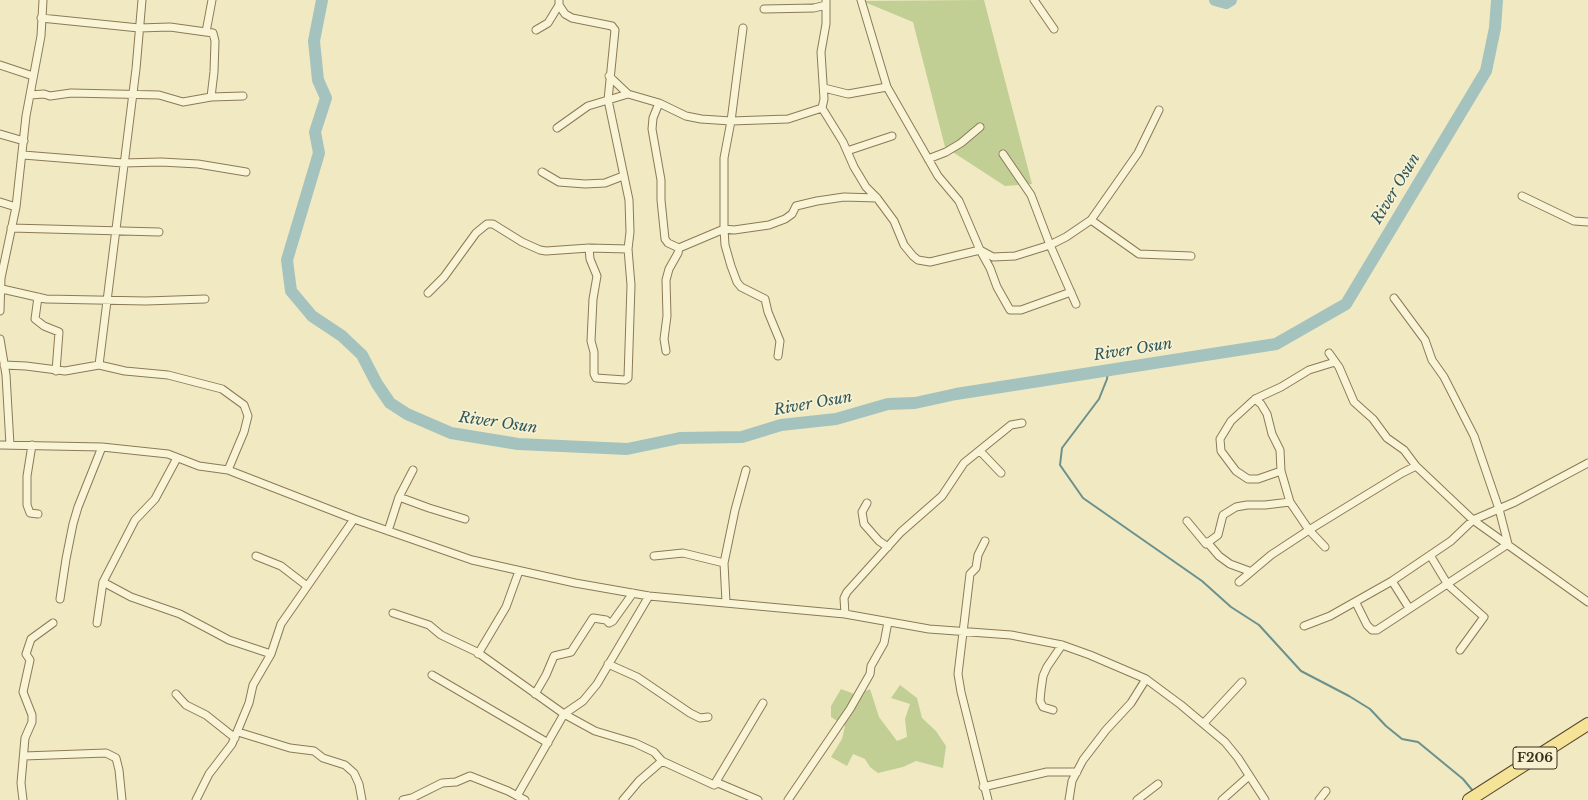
<!DOCTYPE html>
<html>
<head>
<meta charset="utf-8">
<style>
	body { margin:0 }
	canvas { display:block; background:#f0e9c2 }
</style>
</head>
<body>
<canvas width="1588" height="800"></canvas>
<script>
const g = document.querySelector('canvas').getContext('2d');
g.lineJoin = 'round';
function fill(path, color) { g.fillStyle = color; g.fill(path, 'evenodd'); }
const shape = rows => new Path2D(rows.map(r => 'M' + r).join(''));
function trace(path, color, width, dash) { g.strokeStyle = color; g.lineWidth = width; g.lineCap = dash ? 'butt' : 'round'; g.setLineDash(dash || []); g.stroke(path); }
function drawText(font, color, halo, rows, align = 'center') {
  g.font = font + ' "Libre Baskerville",serif'; g.lineWidth = 3.5; g.setLineDash([]); g.textBaseline = 'middle'; g.strokeStyle = halo; g.fillStyle = color; for (const [text, x, y, turn = 0] of rows) {
    g.save(); g.translate(x, y); g.rotate((+turn || 0) * Math.PI / 180); g.textAlign = isNaN(turn) ? turn : align; if (halo) g.strokeText(text, 0, 0); g.fillText(text, 0, 0); g.restore();
  }
}
fill(shape([
	[984,0,1032,184,1005,186,945,147,913,22,862,1],
	[900,685,917,698,922,718,936,731,946,746,943,768,916,761,903,767,878,773,870,767,865,759,853,754,847,766,831,757,842,739,845,726,831,717,831,706,841,689,857,695,870,689,879,717,897,741,907,737,905,719,910,704,891,698]
]), '#c1cf95');
trace(shape([
	[1108,370,1107,379,1099,399,1062,448,1060,465,1083,498,1202,581,1231,607,1259,625,1301,671,1349,696,1370,709,1386,726,1402,739,1418,742,1463,779,1473,791]
]), '#6b918d', 2);
trace(shape([
	[322,0,314,41,318,80,326,98,315,132,319,153,287,260,291,291,312,316,342,336,362,355,377,384,390,403,407,414,451,433,518,444,627,449,680,438,742,437,781,425,836,419,888,404,915,403,956,394,1276,344,1346,304,1486,71,1495,28,1497,0],
	[1215,0,1226,3,1231,0]
]), '#a5c3be', 12);
const street = shape([
	[559,0,559,5,565,14,572,18,612,26,615,30,608,100,628,94,659,103,686,116,701,119,731,121,788,119,822,108,824,99,821,52,826,24,826,0],
	[861,0,887,87,938,176,959,201,980,250,993,257,1015,256,1050,245,1066,237,1091,220,1138,153,1159,110],
	[1034,0,1054,29],
	[764,9,814,8,826,5],
	[41,18,139,28,170,27,213,33,215,41,214,72,211,97],
	[743,28,731,121,724,158,724,229,734,230,769,225,785,219,792,214,796,206,817,201,844,197,877,198],
	[536,30,548,23,559,5],
	[206,32,212,0],
	[0,65,33,76],
	[609,76,628,94],
	[824,88,848,94,887,87],
	[30,95,44,94,50,96,71,93,159,95,183,102,211,97,243,96],
	[659,103,653,118,652,129,661,180,661,200,665,239,668,243,679,248,678,253,669,269,666,280,667,316,664,339,666,351],
	[822,108,843,142,854,167,866,187,877,198,894,221,904,245,913,256,918,260,930,262,980,250,990,268,997,287,1010,310,1021,310,1071,292],
	[557,128,588,106,608,100,629,200,630,232,628,249,589,248,590,259,597,276,593,299,591,341,594,352,594,374,596,378,625,380,628,378,631,285,628,249],
	[0,134,24,141],
	[847,151,892,136],
	[1003,154,1031,195,1050,245,1076,304],
	[23,155,123,163,161,162,198,164,246,172],
	[928,159,946,152,961,143,980,127],
	[542,172,559,182,585,184,605,183,623,176],
	[1522,196,1574,221,1588,222],
	[0,202,16,207],
	[1091,220,1139,254,1191,256],
	[11,228,159,232],
	[679,248,724,229,725,245,731,266,737,282,741,287,765,299,768,312,780,341,778,356],
	[2,289,46,299,146,301,205,299],
	[428,293,444,277,476,233,487,224,493,224,522,242,540,250,546,251,589,248],
	[38,297,35,319,44,326,59,332,56,371],
	[1394,298,1425,340,1432,360,1444,377,1474,436,1499,509,1508,544],
	[0,311,1,278,16,207,26,116,41,36,43,0],
	[0,339,6,375,10,445],
	[1329,353,1339,367,1354,402,1373,419,1387,438,1404,450,1416,466,1473,520,1588,602],
	[4,365,26,366,65,371,99,365,125,371,168,375,222,389,244,405,248,416,244,432,228,470],
	[99,365,136,69,142,0],
	[1255,399,1281,387,1309,370,1335,362],
	[0,445,102,447,168,454,199,466,228,470,354,519,472,560,575,583,649,596,845,614,929,629,1011,635,1062,645,1090,655,1146,679,1181,705,1225,742,1238,758,1265,800],
	[32,445,27,476,27,505,30,513,38,514],
	[980,451,1001,473],
	[1281,471,1258,479,1248,479,1236,471,1221,451,1220,439,1231,421,1255,399,1261,404,1267,414,1272,434,1280,450,1281,471,1290,502,1309,530,1325,547],
	[399,497,429,508,465,519],
	[867,503,862,512,864,524,879,541,888,547],
	[1187,521,1206,544,1218,535,1223,515,1236,507,1247,505,1265,505,1290,502],
	[388,531,399,497,413,470],
	[985,541,978,555,976,568,970,574,958,674,961,692,988,800],
	[1207,542,1219,556,1230,564,1249,571],
	[1430,555,1448,585,1484,617,1460,650],
	[256,556,281,566,307,586],
	[654,556,683,553,724,563],
	[1392,581,1409,608],
	[103,582,131,597,180,614,229,640,271,654],
	[1239,582,1271,555,1309,530,1402,473,1416,466],
	[60,599,66,559,73,524,78,507,102,447],
	[726,602,724,563,735,510,746,470],
	[1356,603,1367,625,1372,630,1377,630,1508,544],
	[393,613,429,625,441,635,477,652,564,714,595,731,635,743,654,752,662,761,714,785,718,783,758,800],
	[845,614,844,598,847,592,901,532,942,496,964,463,1011,425,1022,423],
	[97,623,103,582,135,520,155,499,177,458],
	[1304,626,1330,616,1392,581,1451,541,1473,520,1515,502,1588,463],
	[478,654,506,607,519,571],
	[608,664,637,677,690,713,700,718,708,717],
	[432,675,548,743],
	[176,694,186,705,206,715,235,738],
	[535,694,546,675,554,656,571,652,593,618,606,620,609,623,613,621,633,593],
	[1053,710,1043,707,1040,701,1041,690,1043,676,1047,667,1062,645],
	[1204,723,1242,682],
	[238,732,290,748,314,751,323,758,345,765,354,773,359,784,362,800],
	[24,756,106,753,116,758,119,770,122,800],
	[714,785,763,703],
	[983,787,1047,772,1077,772],
	[517,796,564,714,583,701,597,684,649,596],
	[23,800,21,783,25,738,32,722,32,715,23,692,30,660,26,654,31,639,53,623],
	[196,800,209,774,232,744,249,703,253,685,271,654,281,624,354,519],
	[403,800,412,798,442,783,456,782,470,776,508,791,525,800],
	[623,800,639,781,662,761],
	[788,800,850,709,870,674,871,666,884,643,888,622],
	[1069,800,1072,781,1083,760,1106,730,1131,703,1146,679],
	[1137,800,1158,784],
	[1222,800,1249,776],
	[1319,800,1326,791]
]);
const primary = shape([
	[1469,800,1588,724]
]);
trace(street, '#8b7a58', 9);
trace(primary, '#59472d', 14);
trace(street, '#faf4d6', 7);
trace(primary, '#f5e498', 12);
for (const [x, y, w] of [
	[1535,758,44]
]) { const box = new Path2D(); box.roundRect(x - w / 2, y - 11, w, 22, 3); g.fillStyle = '#f7f1d2'; g.fill(box); trace(box, '#3a2f1d', 1); }
drawText('bold 13px', '#3a2f1d', null, [
	["F206",1535,758]
]);
drawText('italic 15px', '#2c575b', '#f7f1d2', [
	["River Osun",1396,189,-59],
	["River Osun",1133,350,-9],
	["River Osun",813,404,-10],
	["River Osun",498,423,8]
]);
</script>
</body>
</html>
